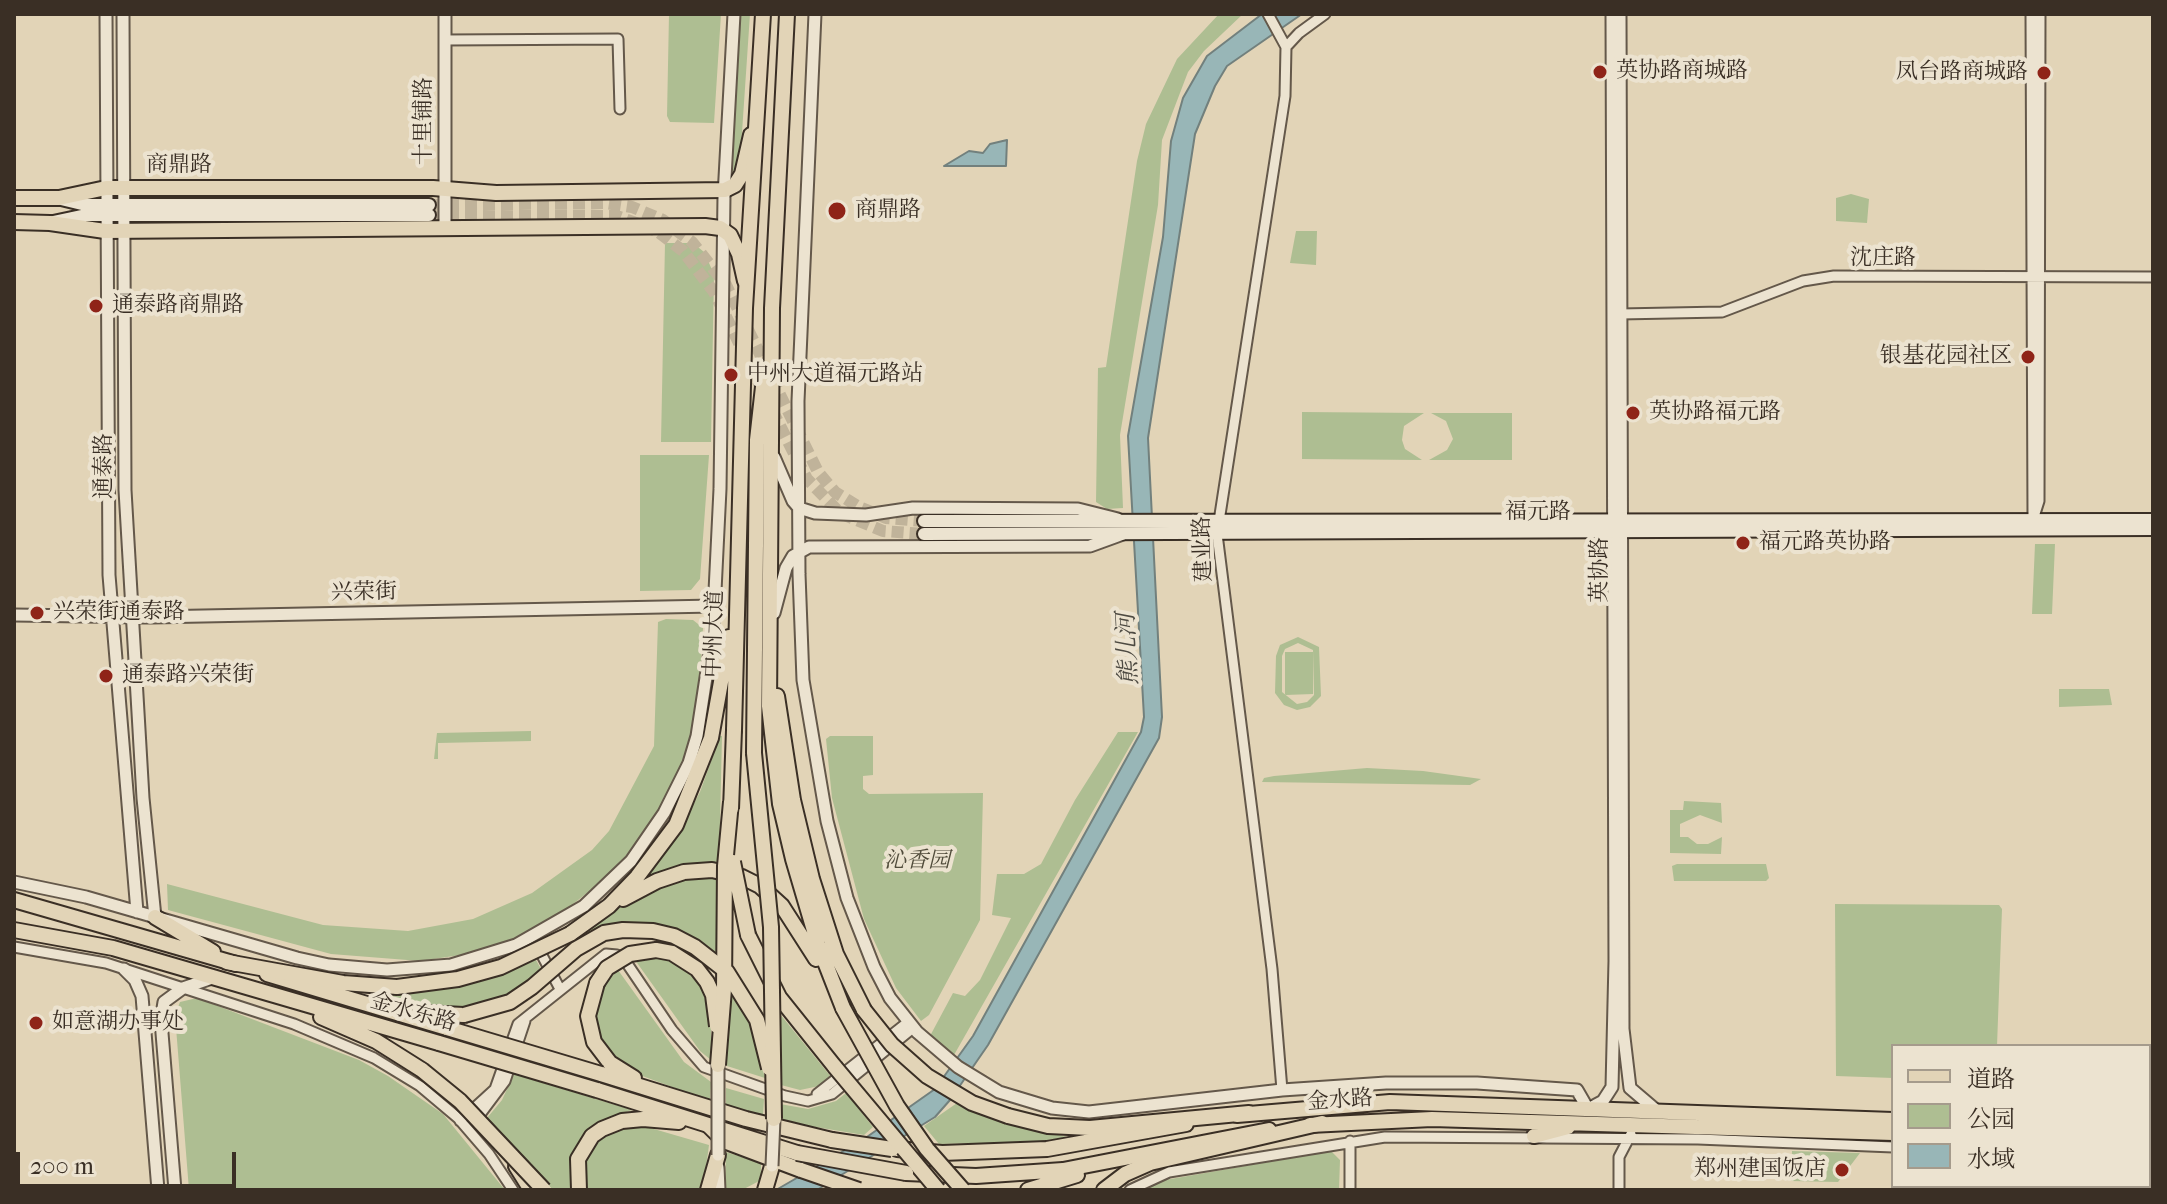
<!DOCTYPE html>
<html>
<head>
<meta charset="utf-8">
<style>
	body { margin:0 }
	#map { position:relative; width:2167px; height:1204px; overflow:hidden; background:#e2d4b7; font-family:"IM FELL French Canon","Noto Serif SC",serif }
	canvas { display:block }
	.frame { position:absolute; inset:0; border:16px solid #3a2f25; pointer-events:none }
	.legend { position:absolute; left:1891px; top:1044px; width:260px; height:144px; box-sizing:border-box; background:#ece3d0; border:2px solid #a59b8c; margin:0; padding:10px 14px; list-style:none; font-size:24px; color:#3a2f25 }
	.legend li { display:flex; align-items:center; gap:16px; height:40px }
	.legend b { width:40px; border:2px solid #a59b8c }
	.scale { position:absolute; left:16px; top:1152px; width:220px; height:36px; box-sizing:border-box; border:4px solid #3a2f25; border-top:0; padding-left:10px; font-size:24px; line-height:28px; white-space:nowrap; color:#3a2f25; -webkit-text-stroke:6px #ece3d0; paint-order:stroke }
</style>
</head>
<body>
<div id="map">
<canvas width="2167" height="1204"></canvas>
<div class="frame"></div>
<ul class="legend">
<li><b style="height:10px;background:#e2d4b7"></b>道路</li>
<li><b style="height:22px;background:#aebe92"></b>公园</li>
<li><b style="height:22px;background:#98b6b7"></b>水域</li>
</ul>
<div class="scale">200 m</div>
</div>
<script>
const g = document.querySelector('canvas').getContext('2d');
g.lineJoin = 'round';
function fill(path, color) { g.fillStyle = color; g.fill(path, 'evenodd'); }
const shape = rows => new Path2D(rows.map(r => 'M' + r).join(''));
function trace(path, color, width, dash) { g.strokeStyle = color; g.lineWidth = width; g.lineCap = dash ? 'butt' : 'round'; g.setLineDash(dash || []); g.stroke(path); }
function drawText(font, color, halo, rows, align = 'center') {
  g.font = font + ' "IM FELL French Canon","Noto Serif SC",serif'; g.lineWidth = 8; g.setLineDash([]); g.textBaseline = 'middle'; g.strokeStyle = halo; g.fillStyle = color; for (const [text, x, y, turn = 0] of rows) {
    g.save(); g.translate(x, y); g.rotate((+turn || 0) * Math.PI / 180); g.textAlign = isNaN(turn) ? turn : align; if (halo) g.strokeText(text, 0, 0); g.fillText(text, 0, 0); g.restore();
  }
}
fill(shape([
	[669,14,721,14,714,123,670,122,667,116],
	[739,14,750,14,740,162,731,180],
	[1219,14,1243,14,1204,51,1188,72,1162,140,1158,205,1120,435,1123,508,1107,509,1096,502,1098,368,1106,367,1137,161,1146,124,1177,59],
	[1851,194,1869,199,1867,223,1836,221,1836,198],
	[1296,231,1317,231,1316,265,1290,263],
	[665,243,693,243,704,252,714,274,711,442,661,442],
	[1302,412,1424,413,1404,426,1402,440,1405,449,1422,460,1302,459],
	[1431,413,1512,413,1512,460,1429,460,1447,450,1453,439,1446,421],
	[640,455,709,455,700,579,691,590,640,591],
	[2035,544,2055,544,2052,614,2032,614],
	[666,619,693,620,703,628,698,709,678,779,657,821,617,869,553,920,510,942,474,953,420,961,331,954,168,910,167,884,323,925,408,931,473,919,532,893,592,850,609,831,654,746,658,622],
	[1298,637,1319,647,1321,696,1310,707,1297,710,1284,705,1275,693,1276,656,1280,645],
	[1298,643,1313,650,1314,695,1307,702,1297,704,1282,692,1282,656,1285,649],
	[1285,652,1313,652,1313,694,1285,695],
	[2059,689,2109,689,2112,705,2059,707],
	[531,731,531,741,438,743,438,759,434,759,437,733],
	[1118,732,1138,732,954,1055,930,1036,953,993,965,996,980,980,1011,918,992,915,997,874,1024,874,1041,864,1075,800],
	[720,736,722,736,719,867,642,880,676,837,700,792],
	[830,736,873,736,873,775,863,776,863,789,869,794,983,793,980,920,929,1015,921,1021,896,988,864,919,832,798,826,739],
	[1367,768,1423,771,1481,779,1470,785,1262,782,1264,778,1274,776],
	[1684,801,1721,803,1722,823,1700,815,1680,824,1680,837,1688,837,1697,844,1708,844,1722,837,1721,854,1670,853,1670,810,1683,810],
	[1677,864,1766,864,1769,878,1766,881,1674,881,1672,866],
	[719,876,718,955,697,941,655,925,623,923,586,934,584,931,633,897,675,878],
	[1835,904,1999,905,2002,909,1997,1046,1893,1046,1893,1078,1836,1076],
	[660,957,687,969,703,991,711,1024,711,1060,700,1051,635,960],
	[536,960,541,969,528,983,508,995,469,1009,428,1008,367,991,459,985,500,975],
	[618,970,684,1062,711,1082,710,1101,637,1074,619,1063,599,1040,596,1008,604,985],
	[728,985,750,1019,765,1078,727,1066],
	[197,998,359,1060,388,1076,443,1114,505,1190,189,1190,175,1015,180,1002],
	[780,1014,832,1078,824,1085,800,1090,781,1085],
	[514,1074,632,1110,601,1121,580,1140,570,1166,572,1190,553,1190,487,1118,502,1100],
	[726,1088,764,1099,763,1116,726,1105],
	[846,1093,873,1127,864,1135,779,1121,780,1104,808,1109,836,1101],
	[957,1103,1007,1122,1067,1137,1035,1142,939,1144,924,1126],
	[622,1127,647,1127,709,1145,703,1190,586,1190,583,1166,589,1149,598,1139],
	[1331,1151,1340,1160,1339,1190,1139,1190,1165,1180],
	[1792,1151,1860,1153,1838,1182,1791,1181],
	[726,1152,761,1163,761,1180,742,1190,725,1190]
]), '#aebe92');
const water = shape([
	[1262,14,1302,14,1227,66,1215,86,1195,134,1148,438,1162,717,1159,738,988,1045,950,1100,935,1117,817,1190,776,1190,864,1139,935,1089,973,1036,1141,732,1144,717,1128,436,1163,237,1171,141,1183,98,1207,56,1262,14],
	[1007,140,1006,166,944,166,969,151,983,153,990,144,1007,140]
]);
fill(water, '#98b6b7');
trace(water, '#72807d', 2);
trace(shape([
	[429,205,605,203,632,207,663,220,692,242,726,285,818,472,835,492,859,507,886,518,924,521],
	[429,215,617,216,657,231,683,251,714,292,764,394],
	[772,410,807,479,840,513,883,531,924,534]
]), '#c0b39a', 12, [12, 6]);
const minor = shape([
	[1268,14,1286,47,1285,96,1217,534,1272,969,1282,1090],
	[2031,14,2033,517],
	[445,40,618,39,620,109],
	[1286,47,1299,33,1325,14],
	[1620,314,1722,312,1803,281,1834,276,2153,277],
	[2033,520,2039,501,2040,14],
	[537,946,560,989],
	[14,947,106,963,294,1024,374,1058,420,1086,458,1118,489,1154,513,1190],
	[817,1094,908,1022],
	[460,1121,495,1089,518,1024,606,954,617,955,626,962,672,1030,704,1067,785,1096,808,1101,832,1094,913,1028],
	[475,1121,505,1081,525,1021],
	[2149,1164,2153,1161],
	[1130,1190,1169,1172,1385,1137,1698,1139,1893,1147],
	[1350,1190,1350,1141],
	[1619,1190,1619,1157,1631,1134],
	[2100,1190,2107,1186]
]);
const tertiary = shape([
	[106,14,109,575,137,912],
	[123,14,125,490,143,798,155,917],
	[815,14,798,401,799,574,803,680,827,821,847,898,874,967,890,998,917,1032,958,1067,999,1092,1052,1108,1089,1112,1282,1090,1386,1083,1477,1083,1577,1090,1588,1109,1603,1101,1612,1087,1615,961,1612,14],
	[1620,14,1623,1029,1630,1088,1657,1111],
	[445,228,445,14],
	[774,457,793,501,799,508,815,513,866,515,913,508,1078,509,1118,519],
	[774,613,786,568,793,556,809,547,1090,546,1123,534],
	[14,615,152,617,714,606],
	[14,882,86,897,297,958,329,965,387,970,451,965,516,945,584,906,631,861,664,813,689,763,697,736,713,632,720,489,724,196,734,14],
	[124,969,135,980,142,996,158,1190],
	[718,1167,719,1190],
	[175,1190,161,1021,164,1002,183,988,215,977]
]);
const secondary = shape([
	[61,199,86,205,429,205],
	[53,222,86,215,429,215],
	[924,521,2153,520],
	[924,534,2153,529]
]);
const primary = shape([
	[14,198,59,198,106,188,433,188,496,193,725,190,735,185,742,174,751,135],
	[14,222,50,223,105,231,705,226,720,228,730,235,739,254,745,281],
	[14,900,236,964],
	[155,917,213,952],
	[14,930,113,948,439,1043],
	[267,974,447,1028],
	[597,983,588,1016,594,1042,610,1063,634,1078],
	[423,1013,464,1015],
	[321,1017,376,1041,422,1070],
	[601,1074,746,1119,832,1140],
	[597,1090,797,1153],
	[1237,1115,1390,1102,1893,1120],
	[1310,1125,1432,1119,1893,1133],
	[2149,1128,2153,1128],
	[1534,1136,1568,1127],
	[2149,1142,2153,1142],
	[897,1149,942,1153,1047,1149,1186,1124],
	[516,1166,531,1190],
	[906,1173,976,1176,1063,1170,1269,1130],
	[579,1190,578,1159,592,1136,602,1129,622,1121,643,1119,679,1122],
	[708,1190,718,1155],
	[765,1190,772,1166],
	[1028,1190,1077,1175]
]);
const trunk = shape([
	[787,14,772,308,769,706,780,804,793,859,818,944,843,1008],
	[777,696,793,800,812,879,836,954,864,1010],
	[734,730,745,308,763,14],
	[754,753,757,440,764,378],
	[623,899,657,881,684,872,712,870,742,877,760,886,782,906,816,959],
	[570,934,609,906,637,877,676,825,711,738,729,637],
	[748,935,779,997,835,1067],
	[227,962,343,983,397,987],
	[1008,1116,1048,1126,1090,1128,1249,1113],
	[709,1126,724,1141,801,1170],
	[1104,1190,1125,1174,1150,1163,1322,1123]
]);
trace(minor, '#64584a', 13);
trace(tertiary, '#64584a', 15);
trace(secondary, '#3a2f25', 16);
trace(primary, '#3a2f25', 18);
trace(trunk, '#3a2f25', 18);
trace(minor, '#ece3d0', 9);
trace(tertiary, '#ece3d0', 11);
trace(secondary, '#ece3d0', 12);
trace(primary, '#e2d4b7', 14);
trace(trunk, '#e2d4b7', 14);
const tertiaryBridge = shape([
	[718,1155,718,1065],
	[772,1166,774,1119]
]);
const primaryBridge = shape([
	[597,983,607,968,630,954,656,950,672,953,697,969,707,982,713,995,717,1026],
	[464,1015,510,1002,532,987,576,949,604,933,623,930,653,931,674,936,695,947,727,972,757,1020,769,1068],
	[447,1028,601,1074],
	[439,1043,597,1090],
	[422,1070,460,1101,544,1190],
	[832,1140,892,1149],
	[797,1153,906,1173]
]);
const trunkBridge = shape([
	[754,753,771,927,774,1119],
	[731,809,734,730],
	[733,862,748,935],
	[397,987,458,979,501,967,570,934],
	[843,1008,897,1106,927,1149,963,1190],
	[864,1010,892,1045,927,1076,972,1103,1008,1116],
	[718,1065,724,989,725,866,731,802],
	[835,1067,938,1190],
	[801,1170,859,1190]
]);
trace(tertiaryBridge, '#64584a', 15, []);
trace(primaryBridge, '#3a2f25', 18, []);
trace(trunkBridge, '#3a2f25', 18, []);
trace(tertiaryBridge, '#ece3d0', 11);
trace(primaryBridge, '#e2d4b7', 14);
trace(trunkBridge, '#e2d4b7', 14);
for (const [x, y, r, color] of [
	[1600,72,8,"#8f2418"],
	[2044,73,8,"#8f2418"],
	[837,211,10,"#8f2418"],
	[96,306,8,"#8f2418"],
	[2028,357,8,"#8f2418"],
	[731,375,8,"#8f2418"],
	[1633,413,8,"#8f2418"],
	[1743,543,8,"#8f2418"],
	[37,613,8,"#8f2418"],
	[106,676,8,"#8f2418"],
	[36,1023,8,"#8f2418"],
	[1842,1170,8,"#8f2418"]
]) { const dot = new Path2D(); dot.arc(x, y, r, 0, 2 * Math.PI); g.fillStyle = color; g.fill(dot); trace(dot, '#ece3d0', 3); }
drawText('22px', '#3a2f25', '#ece3d0', [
	["英协路商城路",1616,72],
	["凤台路商城路",2028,73,"right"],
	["商鼎路",855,211],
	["通泰路商鼎路",112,306],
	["银基花园社区",2012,357,"right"],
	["中州大道福元路站",747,375],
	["英协路福元路",1649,413],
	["福元路英协路",1759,543],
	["兴荣街通泰路",53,613],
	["通泰路兴荣街",122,676],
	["如意湖办事处",52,1023],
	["郑州建国饭店",1826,1170,"right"]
], 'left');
drawText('22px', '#3a2f25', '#ece3d0', [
	["十里铺路",425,121,-90],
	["商鼎路",179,166],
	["沈庄路",1883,259],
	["通泰路",105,466,-90],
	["福元路",1538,513],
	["建业路",1204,549,-92],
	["英协路",1601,570,-90],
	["兴荣街",364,593,-1],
	["中州大道",715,634,-88],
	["金水东路",413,1013,16],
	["金水路",1340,1101,-4]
]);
drawText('italic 22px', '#514c3b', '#ece3d0', [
	["沁香园",917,862]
]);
drawText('italic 24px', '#4d4a42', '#ece3d0', [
	["熊儿河",1129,649,-93]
]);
</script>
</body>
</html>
